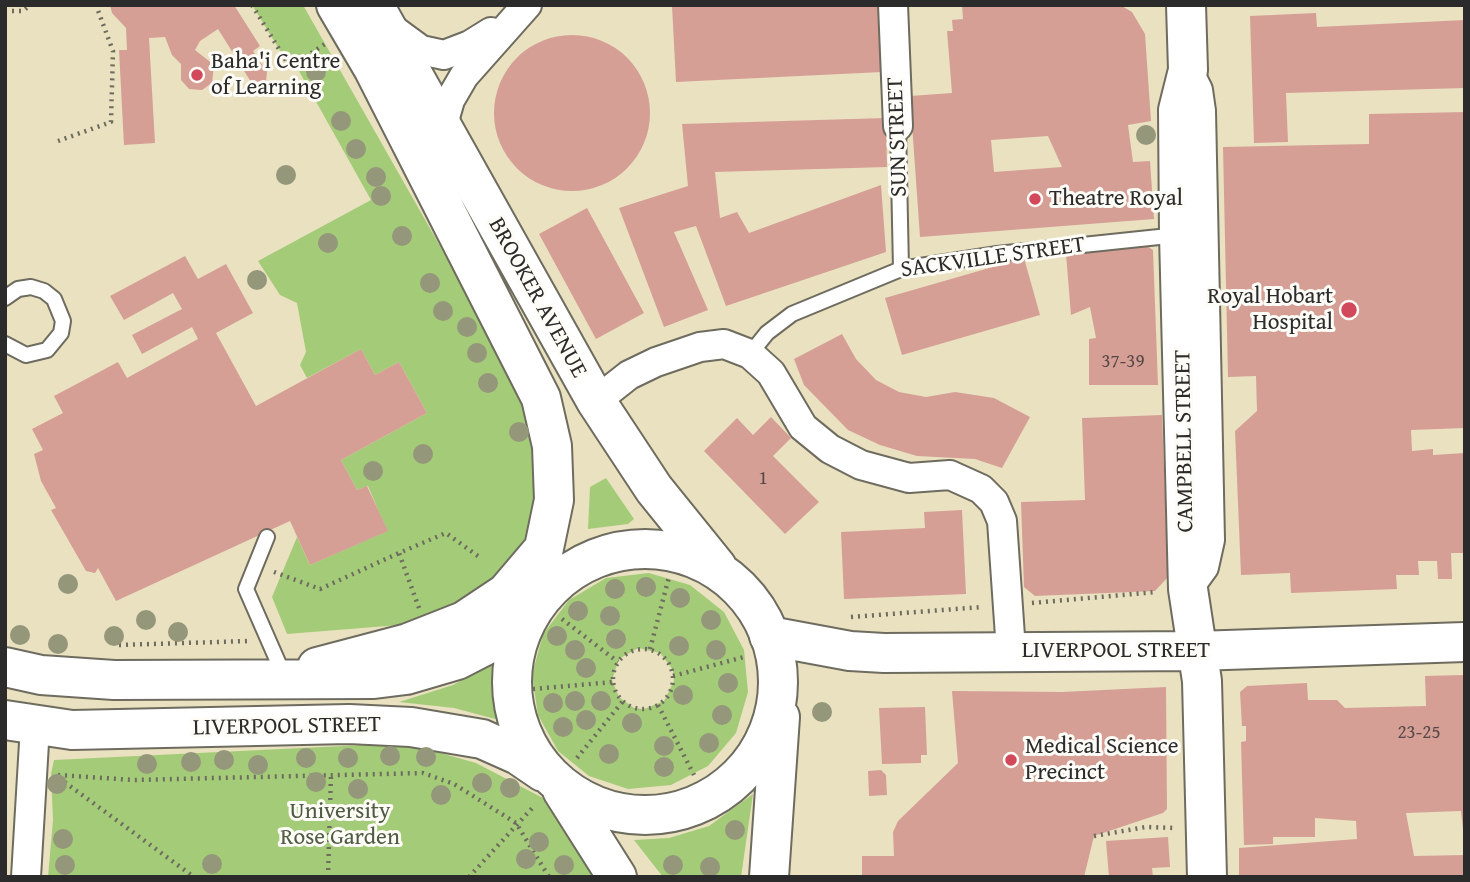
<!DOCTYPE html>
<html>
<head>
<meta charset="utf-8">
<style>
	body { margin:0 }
	#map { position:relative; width:1470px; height:882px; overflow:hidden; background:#eae1c0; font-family:"Gentium Book Plus",serif }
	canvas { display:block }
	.frame { position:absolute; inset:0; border:7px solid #2b2b2b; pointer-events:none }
</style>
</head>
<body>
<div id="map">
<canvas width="1470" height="882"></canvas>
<div class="frame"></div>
</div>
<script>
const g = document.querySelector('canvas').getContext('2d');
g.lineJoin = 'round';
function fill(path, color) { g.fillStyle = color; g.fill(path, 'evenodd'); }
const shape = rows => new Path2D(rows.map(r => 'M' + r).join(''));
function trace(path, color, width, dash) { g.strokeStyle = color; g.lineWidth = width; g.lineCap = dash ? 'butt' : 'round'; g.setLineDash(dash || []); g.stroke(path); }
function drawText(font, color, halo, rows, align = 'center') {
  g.font = font + ' "Gentium Book Plus",serif'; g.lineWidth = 6; g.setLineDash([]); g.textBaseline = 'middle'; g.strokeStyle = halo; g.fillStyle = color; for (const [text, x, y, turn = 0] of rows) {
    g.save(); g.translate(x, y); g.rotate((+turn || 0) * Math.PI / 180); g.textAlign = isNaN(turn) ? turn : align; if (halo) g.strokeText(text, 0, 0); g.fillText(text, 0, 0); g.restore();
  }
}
fill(shape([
	[252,5,303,5,527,399,536,447,534,500,527,533,517,557,480,596,412,624,287,634,272,597,297,537,310,565,387,531,368,486,357,490,341,460,427,413,399,362,375,375,361,349,307,378,300,365,306,352,297,303,280,295,258,261,371,200,295,64,290,67],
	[606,478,634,519,628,524,588,529,590,487],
	[649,573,690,585,724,612,744,650,748,692,736,733,708,766,671,785,628,789,589,776,558,751,538,715,532,675,543,634,569,600,606,578],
	[638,648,660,653,673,670,674,681,664,701,644,709,634,708,619,697,612,680,619,659],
	[495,662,499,720,454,708,399,702,453,685],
	[405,743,476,763,543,798,579,842,593,877,48,877,53,820,51,774,54,760],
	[753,794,741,877,663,877,634,840,669,838,709,826]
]), '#a4cc78');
fill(shape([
	[110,5,234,5,260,46,253,51,267,72,266,81,259,86,251,82,218,29,200,41,195,50,214,65,212,83,202,90,189,89,181,80,181,64,172,55,165,37,149,38,155,143,124,145,119,50,127,50,126,28,112,13],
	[693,5,879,5,882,72,676,82,672,6],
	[962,5,1120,5,1132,12,1145,34,1151,121,1128,125,1133,162,1150,161,1154,219,920,237,910,96,952,93,947,31,953,31,952,20,963,19],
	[1048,136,1062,167,994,172,991,140],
	[1316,13,1317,27,1465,20,1465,88,1286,93,1288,142,1254,143,1250,16],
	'494 113a78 78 0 1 1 156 0a78 78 0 1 1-156 0Z',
	[1465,112,1465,428,1411,430,1412,451,1433,449,1433,455,1465,453,1465,553,1451,553,1452,579,1438,579,1437,561,1418,561,1419,575,1396,575,1397,589,1291,593,1290,573,1241,575,1235,431,1257,411,1256,376,1228,377,1223,147,1369,144,1369,114],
	[886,118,887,167,715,172,720,218,737,212,749,233,881,185,886,252,726,306,696,226,674,232,708,310,664,327,619,208,688,186,682,124],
	[587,208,644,313,596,339,539,234],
	[1147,246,1153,250,1158,385,1089,385,1089,339,1096,338,1090,307,1071,315,1066,254],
	[185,256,198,279,226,264,253,313,216,333,256,406,361,349,375,375,399,362,427,413,341,460,357,490,367,486,388,531,310,565,290,521,116,601,98,568,95,573,86,571,51,510,56,508,41,481,34,454,43,450,32,429,63,413,54,396,118,362,127,378,198,339,192,327,142,354,132,335,182,309,173,293,124,320,110,296],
	[1024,258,1040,315,902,355,885,298],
	[842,334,856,359,876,380,899,392,926,397,955,392,994,398,1030,417,1002,468,975,459,917,456,880,445,848,430,804,385,794,359],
	[1162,415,1168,577,1155,591,1035,596,1024,587,1021,502,1085,500,1082,418],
	[771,417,791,438,773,456,819,502,785,534,704,451,737,418,753,435],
	[962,510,966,594,844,599,841,532,925,528,924,512],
	[1465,675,1465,848,1461,811,1406,813,1414,856,1465,855,1465,877,1239,877,1239,848,1357,839,1356,821,1315,818,1315,837,1273,837,1273,844,1244,845,1241,742,1246,741,1246,726,1242,726,1240,692,1247,686,1307,683,1308,700,1337,700,1345,708,1426,706,1425,676],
	[1166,687,1167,809,1163,813,1094,836,1084,877,862,877,862,856,894,856,893,832,898,821,958,763,952,691,1062,692],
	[925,707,927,755,921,755,921,763,882,764,879,708],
	[881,770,886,775,887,795,869,796,868,771],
	[1168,837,1170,867,1152,868,1153,877,1109,877,1106,841]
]), '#d59f96');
const lane = shape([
	[898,126,901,269],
	[5,298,18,289,31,287,44,291,54,299,63,321,61,333,47,350,26,355,5,344],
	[750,354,767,333,792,314,901,269,997,254,1178,235],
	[267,537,246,589,285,678]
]);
const street = shape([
	[893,5,898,126],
	[391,28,421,50,444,55,470,45,491,32],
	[442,128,450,100,464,76,527,5],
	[596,401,629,375,656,362,700,347,724,344,750,354,771,373,803,427,830,449,861,465,909,478,950,475,981,489,994,502,1002,521,1011,651],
	[1188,589,1204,567,1210,540,1201,111,1198,90,1188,70],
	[26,877,35,726]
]);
const secondary = shape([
	[1186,5,1188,70,1178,110,1179,235,1188,589,1202,681,1207,877],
	[769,636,850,651,884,653,1196,651,1465,642]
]);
const highway = shape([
	[336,5,373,68,541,398,552,446,554,500,531,610],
	[374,5,596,401,654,489,717,567],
	'512 682a133 133 0 1 1 266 0a133 133 0 1 1-266 0Z',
	[5,667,41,675,114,680,374,679,406,675,457,660,492,642,529,616],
	[317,667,408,643,464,621,506,593,540,553],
	[5,720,72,730,349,724,411,727,482,739,518,755,543,772],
	[562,790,617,877],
	[769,877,780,717]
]);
trace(lane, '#6e6b5f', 18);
trace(street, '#6e6b5f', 32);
trace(secondary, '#6e6b5f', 42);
trace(highway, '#6e6b5f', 42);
trace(shape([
	[252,5,290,67,325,44],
	[5,11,23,11,30,5],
	[58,141,111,122,113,51,96,5],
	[274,572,320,589,399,553],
	[1032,603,1156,592],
	[419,608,399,553,446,533,482,559],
	[851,617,982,607],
	[562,619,618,662],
	[119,645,250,641],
	'613 679a30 30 0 1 1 60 0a30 30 0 1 1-60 0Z',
	[650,649,669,577],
	[673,676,744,657],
	[533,689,613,682],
	[658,705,694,775],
	[577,758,623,701],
	[58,775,134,780,423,773,454,784,516,823,549,877],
	[59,778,194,877],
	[1094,836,1146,827,1174,828],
	[328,877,331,774],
	[469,877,535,805]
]), '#6e6b5f', 4.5, [2, 5]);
trace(lane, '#fff', 14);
trace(street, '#fff', 28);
trace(secondary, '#fff', 38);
trace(highway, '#fff', 38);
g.fillStyle = '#95977b';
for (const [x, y] of [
	[316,72],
	[341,121],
	[1146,135],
	[356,149],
	[286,175],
	[376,177],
	[381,196],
	[402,236],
	[328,243],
	[257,280],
	[430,283],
	[443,311],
	[467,327],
	[477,353],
	[488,383],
	[519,432],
	[423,454],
	[373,471],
	[68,584],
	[646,587],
	[615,589],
	[680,598],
	[578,611],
	[610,616],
	[146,620],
	[711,620],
	[178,632],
	[20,635],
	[114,636],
	[557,636],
	[616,639],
	[58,644],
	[679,646],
	[575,650],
	[716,650],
	[586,668],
	[728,683],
	[683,695],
	[575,701],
	[601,701],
	[553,703],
	[822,712],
	[722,715],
	[586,720],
	[632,723],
	[563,727],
	[709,743],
	[664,746],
	[609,754],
	[390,756],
	[426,757],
	[306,758],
	[348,758],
	[224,760],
	[191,762],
	[147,764],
	[258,765],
	[664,767],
	[316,782],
	[482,783],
	[57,784],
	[510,788],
	[358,789],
	[441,795],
	[735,830],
	[63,839],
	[539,842],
	[526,859],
	[212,864],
	[65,865],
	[564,865],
	[673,865],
	[710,867]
]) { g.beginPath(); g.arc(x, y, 10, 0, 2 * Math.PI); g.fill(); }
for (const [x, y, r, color] of [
	[197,75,7,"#d1495b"],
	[1035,199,7,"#d1495b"],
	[1349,310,9,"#d1495b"],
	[1011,760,7,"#d1495b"]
]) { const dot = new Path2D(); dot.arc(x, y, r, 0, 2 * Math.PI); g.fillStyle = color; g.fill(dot); trace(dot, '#fdfcf7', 2.5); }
drawText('19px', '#564846', null, [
	["37-39",1123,362],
	["1",763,479],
	["23-25",1419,733]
]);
drawText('23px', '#2b2b2b', '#fdfcf7', [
	["Baha'i Centre",211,62],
	["of Learning",211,88],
	["Theatre Royal",1049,199],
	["Royal Hobart",1333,297,"right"],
	["Hospital",1333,323,"right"],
	["Medical Science",1025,747],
	["Precinct",1025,773]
], 'left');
drawText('23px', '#2b2b2b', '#fdfcf7', [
	["SUN STREET",898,137,-92],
	["SACKVILLE STREET",993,258,-8],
	["BROOKER AVENUE",537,298,61],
	["CAMPBELL STREET",1185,441,-91],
	["LIVERPOOL STREET",1116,651],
	["LIVERPOOL STREET",287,727,-1]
]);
drawText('23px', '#4f5b42', '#fdfcf7', [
	["University",340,812],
	["Rose Garden",340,838]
]);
</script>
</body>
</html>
